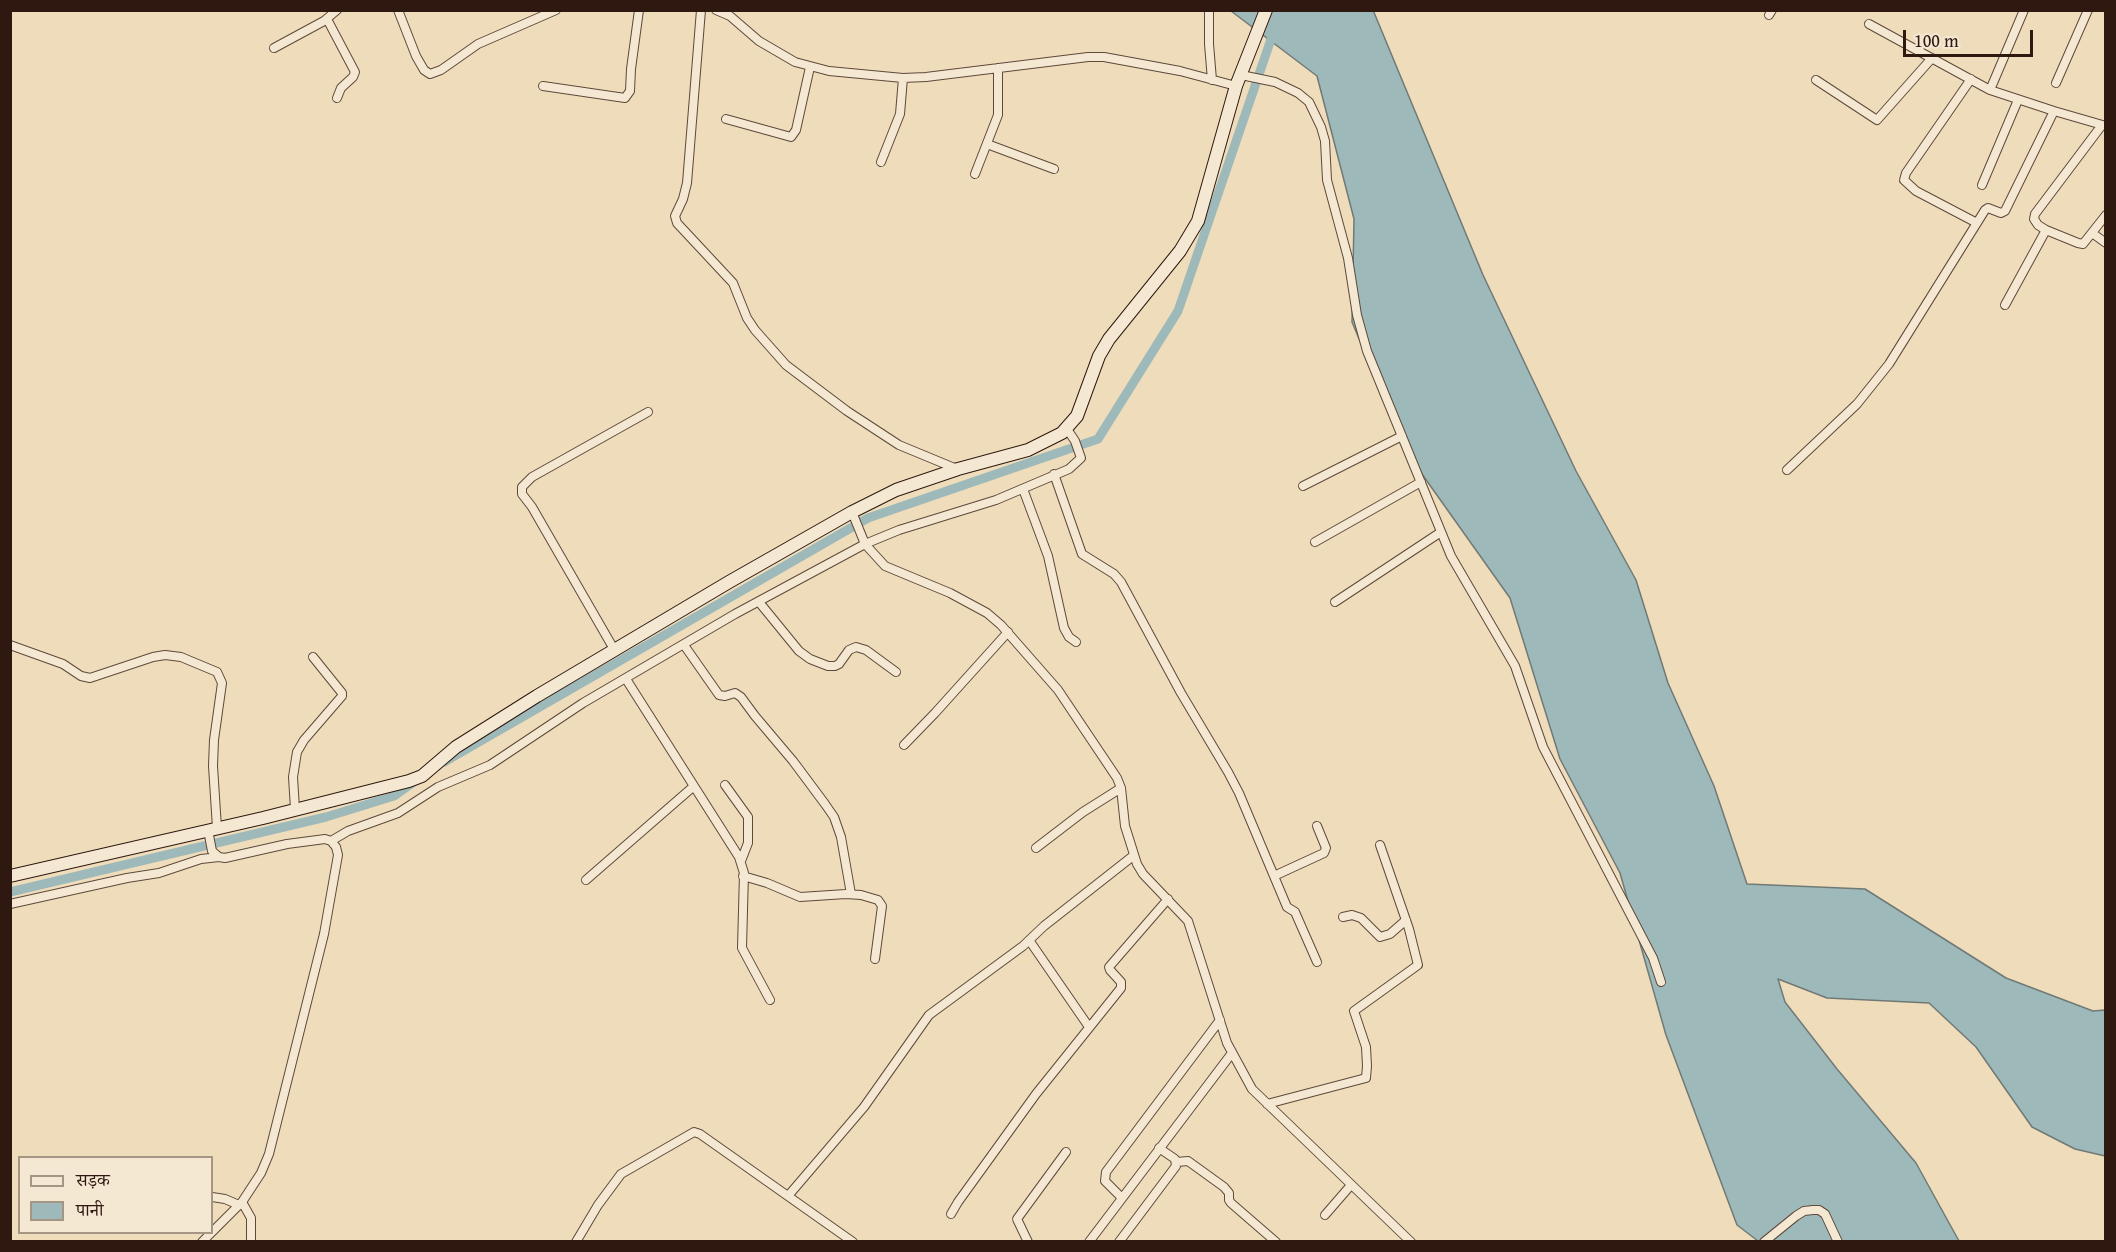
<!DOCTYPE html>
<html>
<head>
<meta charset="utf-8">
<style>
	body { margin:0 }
	#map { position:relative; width:2116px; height:1252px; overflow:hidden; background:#efdcbb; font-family:"Gentium Book Plus","Noto Serif Devanagari",serif }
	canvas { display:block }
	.frame { position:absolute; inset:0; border:12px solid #2e180f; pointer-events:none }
	.legend { position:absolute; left:18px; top:1156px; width:195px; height:78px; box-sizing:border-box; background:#f5e8d3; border:2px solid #a59585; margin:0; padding:8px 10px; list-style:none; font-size:18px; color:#2e180f }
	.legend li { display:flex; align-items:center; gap:12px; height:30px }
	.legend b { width:30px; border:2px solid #a59585 }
	.scale { position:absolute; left:1903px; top:30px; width:130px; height:27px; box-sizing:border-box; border:3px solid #2e180f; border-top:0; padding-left:8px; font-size:18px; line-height:21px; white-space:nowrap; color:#2e180f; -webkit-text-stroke:4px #f5e8d3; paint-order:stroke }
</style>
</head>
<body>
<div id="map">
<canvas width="2116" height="1252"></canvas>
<div class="frame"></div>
<ul class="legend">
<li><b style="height:8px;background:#f5e8d3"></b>सड़क</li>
<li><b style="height:16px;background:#9db9ba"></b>पानी</li>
</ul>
<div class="scale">100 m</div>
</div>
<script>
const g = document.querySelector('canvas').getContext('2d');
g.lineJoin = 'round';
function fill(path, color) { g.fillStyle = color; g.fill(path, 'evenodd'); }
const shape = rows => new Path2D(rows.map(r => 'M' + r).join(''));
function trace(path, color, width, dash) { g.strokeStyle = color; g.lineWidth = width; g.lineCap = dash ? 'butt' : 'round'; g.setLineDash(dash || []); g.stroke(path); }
const water = shape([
	[1373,10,1483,275,1576,471,1636,580,1668,683,1714,786,1747,884,1865,889,2006,978,2093,1011,2105,1010,2105,1156,2075,1149,2032,1127,1976,1047,1929,1003,1827,998,1778,979,1785,1002,1837,1069,1916,1163,1959,1241,1758,1241,1737,1225,1666,1035,1620,873,1560,759,1510,598,1407,453,1352,322,1354,219,1317,76,1231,11,1373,10]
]);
fill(water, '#9db9ba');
trace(water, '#717976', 1.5);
trace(shape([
	[444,762,868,518,1098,439,1178,311,1281,10],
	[10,892,326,817,394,796,415,781]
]), '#9db9ba', 9);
const street = shape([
	[398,10,416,56,424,70,430,74,441,70,478,44,556,10],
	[701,10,687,183,683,199,675,216,677,223,733,283,747,318,755,330,786,365,847,411,899,445,957,469],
	[716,10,730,16,759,41,795,62,829,71,903,78,926,77,1088,57,1104,57,1180,71,1236,86],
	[1209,10,1209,44,1212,80],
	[1769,15,1772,10],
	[327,19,355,72,353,77,341,88,337,98],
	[1869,24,1990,90,2054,111],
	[274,48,324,21,337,10],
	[1241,75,1275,82,1298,93,1309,102,1321,127,1325,141,1327,180,1348,258,1357,315,1367,351,1451,556,1515,666,1543,747,1653,958,1661,982],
	[1971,79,1906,173,1904,180,1916,191,1977,223],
	[1816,80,1877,120,1932,58],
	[2056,83,2088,10],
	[543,86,625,98,630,91,631,69,639,10],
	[1990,90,2024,10],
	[726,119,791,137,796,130,810,67],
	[2102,125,2035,214,2034,219,2038,225,2046,230,2078,243,2083,244,2106,215],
	[987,144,1054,169],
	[881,162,900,114,903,78],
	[975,174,998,115,998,68],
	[1982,185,2018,100],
	[2092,233,2106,243],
	[2005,305,2046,230],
	[1787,470,1857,404,1889,364,1985,210,1988,208,2001,213,2005,211,2054,111,2106,126],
	[1054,474,1082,554,1114,574,1121,582,1181,693,1228,772,1239,793,1287,907,1295,912,1317,962],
	[1303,486,1402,436],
	[1023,489,1048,556,1064,628,1069,637,1076,642],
	[852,512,865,544,885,566,950,593,987,613,1001,625,1058,690,1117,778,1121,788,1125,826,1137,864,1143,874,1188,921,1227,1043,1252,1089,1411,1242],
	[1315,542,1421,482],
	[759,602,799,651,810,659,828,666,835,666,839,664,849,650,856,647,866,650,896,672],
	[1335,602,1441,532],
	[10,645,63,664,81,676,90,678,153,657,165,655,181,657,217,672,222,683,214,740,213,766,217,828],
	[684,645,719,695,725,696,735,693,741,697,755,716,793,761,825,804,834,817,841,837,851,894],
	[615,651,532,507,522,494,522,487,532,477,648,412],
	[626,679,739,857,744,873,742,948,770,1000],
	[904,745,935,713,1008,632],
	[725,785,748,817,748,843,741,861],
	[295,809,293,777,297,752,304,740,342,696,342,693,313,657],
	[331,841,348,831,398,813,438,787,490,765,583,703,735,614,865,544,899,530,996,500,1069,469,1081,458,1075,441,1067,429],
	[1036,848,1083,812,1121,788],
	[743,876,767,883,800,897,846,894,861,895,878,900,882,906,875,959],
	[1274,876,1324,853,1326,848,1317,826],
	[586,880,694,786],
	[10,904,127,878,159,873,201,859,219,857],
	[1343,917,1352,915,1361,918,1380,937,1390,934,1406,920],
	[1029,940,1089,1027],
	[1267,1104,1366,1078,1367,1066,1366,1047,1354,1011,1418,965,1409,929,1380,845],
	[1177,1162,1188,1161,1224,1187,1229,1193,1229,1200,1231,1203,1276,1242],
	[788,1196,864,1107,929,1015,1023,946,1044,926,1133,856],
	[212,1197,225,1199,239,1205],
	[1121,1197,1105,1181,1106,1172,1220,1020],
	[242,1202,251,1218,251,1242],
	[951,1214,958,1202,1036,1094,1121,988,1121,982,1110,970,1109,967,1168,899],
	[1325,1215,1351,1185],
	[202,1242,242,1202,261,1173,269,1154,324,934,338,855,336,847,331,841,325,839,287,844,225,858,219,857,212,851,208,830],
	[576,1242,598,1205,621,1174,694,1132,700,1134,853,1242],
	[1028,1242,1017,1219,1066,1152],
	[1089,1242,1232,1053],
	[1119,1242,1176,1166,1175,1159,1159,1148],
	[1764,1242,1796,1216,1804,1211,1813,1210,1819,1210,1825,1214,1838,1242]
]);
const secondary = shape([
	[10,876,263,818,409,781,422,776,456,747,537,696,729,582,852,512,896,490,958,469,1028,450,1062,433,1077,416,1099,356,1109,339,1180,251,1198,221,1236,86,1266,10]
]);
trace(street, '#5e493a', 10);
trace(secondary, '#2e180f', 14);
trace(street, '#f5e8d3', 8);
trace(secondary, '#f5e8d3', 12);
</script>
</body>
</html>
